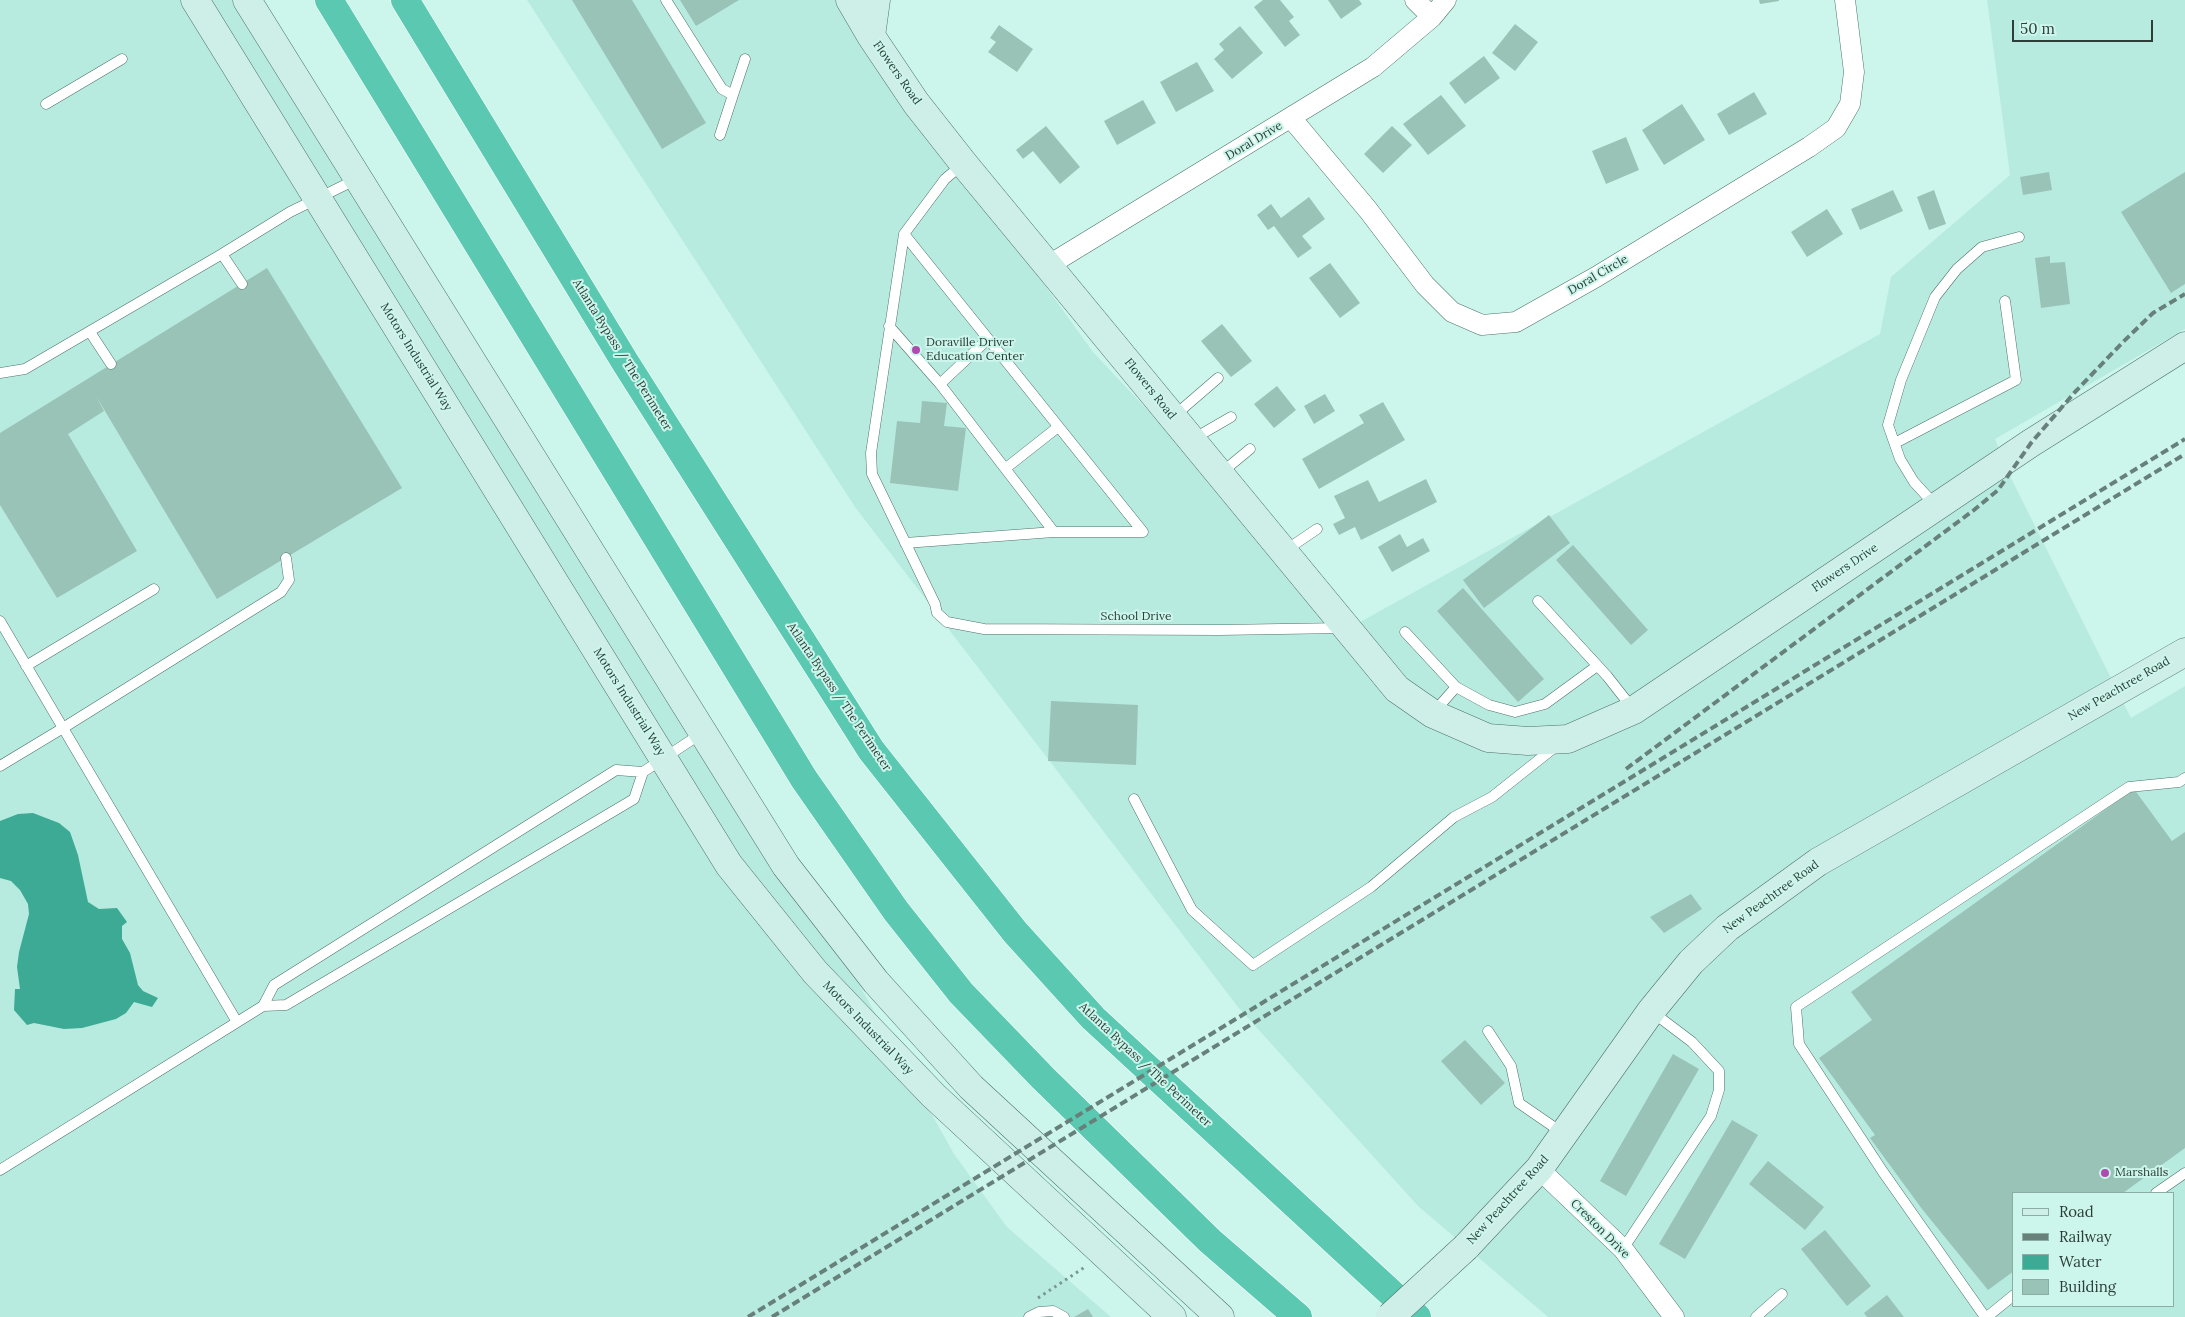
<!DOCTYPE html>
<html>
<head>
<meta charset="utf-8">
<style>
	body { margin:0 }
	#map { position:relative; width:2185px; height:1317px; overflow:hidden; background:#ccf6eb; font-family:Lora,serif }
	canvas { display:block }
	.legend { position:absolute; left:2012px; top:1192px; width:162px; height:115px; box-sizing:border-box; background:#ccf6eb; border:1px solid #8caca4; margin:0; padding:6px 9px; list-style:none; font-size:15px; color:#2d3e39 }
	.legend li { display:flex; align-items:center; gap:10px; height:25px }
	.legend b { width:25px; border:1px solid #8caca4 }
	.scale { position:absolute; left:2012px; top:20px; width:141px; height:22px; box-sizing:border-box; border:2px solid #2d3e39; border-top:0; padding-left:6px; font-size:15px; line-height:18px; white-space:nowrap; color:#2d3e39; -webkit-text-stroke:4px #ccf6eb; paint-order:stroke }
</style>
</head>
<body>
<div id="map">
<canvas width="2185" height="1317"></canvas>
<ul class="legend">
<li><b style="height:6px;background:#ceeee8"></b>Road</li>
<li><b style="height:6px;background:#67817a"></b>Railway</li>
<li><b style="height:14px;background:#3caa94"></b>Water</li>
<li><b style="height:14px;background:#9ac3b8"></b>Building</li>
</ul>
<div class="scale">50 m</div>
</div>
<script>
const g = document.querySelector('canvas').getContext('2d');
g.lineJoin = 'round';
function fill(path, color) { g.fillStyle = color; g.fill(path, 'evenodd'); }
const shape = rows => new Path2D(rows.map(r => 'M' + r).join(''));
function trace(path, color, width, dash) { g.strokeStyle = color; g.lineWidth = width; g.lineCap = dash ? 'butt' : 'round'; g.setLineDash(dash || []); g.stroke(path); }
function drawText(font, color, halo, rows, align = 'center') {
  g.font = font + ' Lora,serif'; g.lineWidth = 4; g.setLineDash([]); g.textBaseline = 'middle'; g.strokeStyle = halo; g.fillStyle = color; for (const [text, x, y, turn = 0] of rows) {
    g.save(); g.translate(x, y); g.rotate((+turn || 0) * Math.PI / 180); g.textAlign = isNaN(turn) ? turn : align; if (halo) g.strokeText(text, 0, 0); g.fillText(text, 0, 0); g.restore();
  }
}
fill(shape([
	[0,0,255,0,856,979,954,1154,1007,1227,1111,1317,0,1317],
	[527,0,853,0,883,61,1093,352,1351,627,1880,334,1891,277,2010,175,1987,0,2185,0,2185,329,1995,439,2009,474,2131,718,2185,686,2185,1317,1548,1317,1418,1206,1238,1007,855,507],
	[2014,1193,2174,1193,2174,1306,2014,1306]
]), '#b8ebdf');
fill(shape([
	[33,813,59,823,70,832,78,855,88,902,99,909,117,908,127,922,122,926,122,939,130,953,138,985,143,991,158,998,152,1007,134,1002,126,1013,116,1019,82,1028,64,1029,34,1023,27,1025,14,1010,15,989,20,989,17,967,19,952,29,914,28,904,20,890,11,881,0,878,0,821,18,814]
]), '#3caa94');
fill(shape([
	[572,0,632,0,706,123,662,149],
	[680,0,739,0,696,26],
	[1263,0,1280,0,1294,17,1289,21,1300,35,1285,47,1254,7],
	[1328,0,1359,0,1362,4,1341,19],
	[1759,0,1779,0,1779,1,1760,4],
	[1515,24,1538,42,1515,71,1492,53],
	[999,25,1033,49,1017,72,988,52,996,42,990,38],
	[1240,26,1263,53,1232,79,1214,59,1224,50,1219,44],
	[1484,56,1500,78,1465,104,1449,83],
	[1197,62,1214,91,1176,112,1160,82],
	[1754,92,1767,114,1729,135,1717,114],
	[1441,95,1466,126,1428,155,1403,124],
	[1143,100,1156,123,1117,145,1104,121],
	[1682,104,1705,140,1664,165,1642,130],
	[1046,126,1080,167,1060,184,1033,151,1023,159,1016,150],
	[1392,126,1412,145,1383,173,1364,154],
	[1626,137,1639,170,1606,184,1592,151],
	[2049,172,2052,190,2023,195,2020,177],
	[2185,172,2185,284,2171,293,2121,212],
	[1893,190,1903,211,1860,230,1851,209],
	[1934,190,1946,224,1929,230,1917,197],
	[1309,197,1325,219,1302,236,1312,248,1298,258,1274,226,1268,230,1257,215,1271,204,1281,218],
	[1827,209,1843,234,1807,257,1791,232],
	[2050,256,2050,263,2065,262,2070,304,2041,308,2035,258],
	[1330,263,1360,303,1340,318,1309,278],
	[267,268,402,488,217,599,96,396,104,411,68,434,137,551,57,598,0,505,0,433],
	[1222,324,1252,361,1231,377,1201,341],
	[1277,386,1296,410,1274,428,1254,404],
	[1325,394,1335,411,1314,424,1304,406],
	[922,401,947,403,944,426,966,428,958,491,890,483,897,421,920,423],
	[1383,402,1405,440,1319,489,1302,459,1364,423,1359,415],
	[1426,479,1437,502,1361,540,1355,527,1339,535,1333,524,1345,518,1334,496,1368,480,1379,502],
	[1549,515,1570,543,1484,608,1463,580],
	[1400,534,1407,547,1423,538,1430,551,1392,572,1378,547],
	[1573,545,1648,630,1631,645,1556,560],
	[1463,588,1544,679,1518,702,1437,611],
	[1051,701,1138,705,1136,765,1048,761],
	[2134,789,2172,841,2185,832,2185,1148,2123,1193,2014,1193,2014,1271,1988,1290,1922,1209,1870,1138,1875,1135,1819,1058,1872,1020,1851,992],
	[1691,894,1702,909,1664,933,1650,917],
	[1465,1040,1505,1083,1481,1105,1441,1061],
	[1673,1054,1699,1069,1626,1196,1600,1181],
	[1732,1120,1758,1135,1685,1259,1659,1244],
	[1768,1161,1824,1207,1805,1230,1749,1184],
	[1825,1230,1871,1286,1847,1306,1801,1249],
	[1887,1295,1904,1317,1867,1317,1864,1313],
	[1088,1309,1093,1317,1074,1317]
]), '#9ac3b8');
const lane = shape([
	[666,0,722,89,733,95,745,59],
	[46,104,122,59],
	[720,135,733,95],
	[963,164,945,179,904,234,871,453,872,474,935,604,937,613,947,622,984,629,1219,630,1343,628],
	[904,234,1143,532,1054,532,905,543],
	[222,254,242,284],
	[889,326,940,384,1054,532],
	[90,332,111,364],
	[0,373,25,369,222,254,290,212,357,179],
	[940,384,988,339],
	[1174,416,1218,378],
	[1193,439,1231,417],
	[1895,443,2016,380,2005,301],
	[1006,468,1058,427],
	[1221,473,1250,449],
	[1936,506,1914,482,1900,459,1888,425,1901,380,1935,297,1957,269,1982,247,2019,237],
	[1286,550,1317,529],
	[1538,601,1607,676,1633,709],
	[0,621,63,728,281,592,289,580,286,558],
	[1405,632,1456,687,1433,713],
	[26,666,154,589],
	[1456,687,1489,705,1515,712,1545,704,1597,666],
	[0,766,63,728,237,1022],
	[1134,799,1192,910,1253,965,1371,887,1454,817,1492,797,1555,747],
	[263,1006,274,985,616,770,643,772,702,733],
	[1488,1031,1511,1066,1519,1103,1564,1134],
	[0,1170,263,1006,286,1005,634,799,643,772],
	[2156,1193,2185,1173],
	[1623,1249,1711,1116,1719,1090,1719,1071,1692,1042,1651,1011],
	[1029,1317,1039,1312,1053,1311,1064,1317],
	[1756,1317,1782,1294],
	[1985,1317,1883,1172,1799,1044,1796,1007,2129,787,2179,782,2185,778],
	[1987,1317,2014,1295]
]);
const street = shape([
	[1415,0,1432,17],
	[1292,119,1368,210,1425,285,1452,312,1482,325,1516,322,1596,277,1809,147,1836,128,1850,104,1854,72,1845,0],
	[1049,265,1373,67,1432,17,1446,0],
	[1539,1169,1623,1249,1674,1317]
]);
const secondary = shape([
	[195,0,729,865,815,972,933,1095,1172,1317],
	[247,0,786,866,876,982,971,1087,1220,1317],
	[850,0,871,36,916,103,964,164,1397,689,1433,714,1488,738,1528,741,1568,739,1634,710,2031,443,2185,346],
	[871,36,876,0],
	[1466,1247,1539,1169,1651,1011,1691,962,1727,928,1818,862,2185,652]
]);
const highway = shape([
	[329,0,804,779,896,911,961,993,1043,1078,1210,1241,1298,1317],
	[405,0,625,362,871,750,1015,932,1093,1018,1417,1317]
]);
trace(lane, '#4c7369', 11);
trace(street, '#4c7369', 21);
trace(secondary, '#4c7369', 29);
trace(highway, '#fff', 29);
trace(shape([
	[1038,1298,1085,1267]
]), '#7a978f', 3, [2.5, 4]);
trace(lane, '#fff', 10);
trace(street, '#fff', 20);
trace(secondary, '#ceeee8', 28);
trace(highway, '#5bc8b1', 28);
trace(shape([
	[1626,769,1974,510,1998,490,2031,443,2075,392,2123,342,2153,313,2185,294],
	[748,1317,2185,439],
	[772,1317,2185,454]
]), '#67817a', 4, [8, 4]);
const secondaryBridge = shape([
	[1390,1317,1466,1247]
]);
trace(secondaryBridge, '#4c7369', 29, []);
trace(secondaryBridge, '#ceeee8', 28);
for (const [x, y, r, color] of [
	[916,350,5,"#af4ab0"],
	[2105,1173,5,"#af4ab0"]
]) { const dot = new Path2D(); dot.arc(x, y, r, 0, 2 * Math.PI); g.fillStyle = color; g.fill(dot); trace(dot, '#ccf6eb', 2); }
drawText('12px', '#2d3e39', '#ccf6eb', [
	["Flowers Road",897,73,55],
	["Doral Drive",1254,141,-31],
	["Doral Circle",1598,275,-30],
	["Atlanta Bypass / The Perimeter",622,355,58],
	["Motors Industrial Way",416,357,58],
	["Flowers Road",1150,389,51],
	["Flowers Drive",1845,568,-34],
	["School Drive",1136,617],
	["New Peachtree Road",2119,689,-30],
	["Atlanta Bypass / The Perimeter",839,697,56],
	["Motors Industrial Way",629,702,58],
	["New Peachtree Road",1771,897,-36],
	["Motors Industrial Way",868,1028,46],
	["Atlanta Bypass / The Perimeter",1145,1065,43],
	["New Peachtree Road",1508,1200,-48],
	["Creston Drive",1600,1229,45]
]);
drawText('12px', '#2d3e39', '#ccf6eb', [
	["Doraville Driver",926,343],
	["Education Center",926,357],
	["Marshalls",2115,1173]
], 'left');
</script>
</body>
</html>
